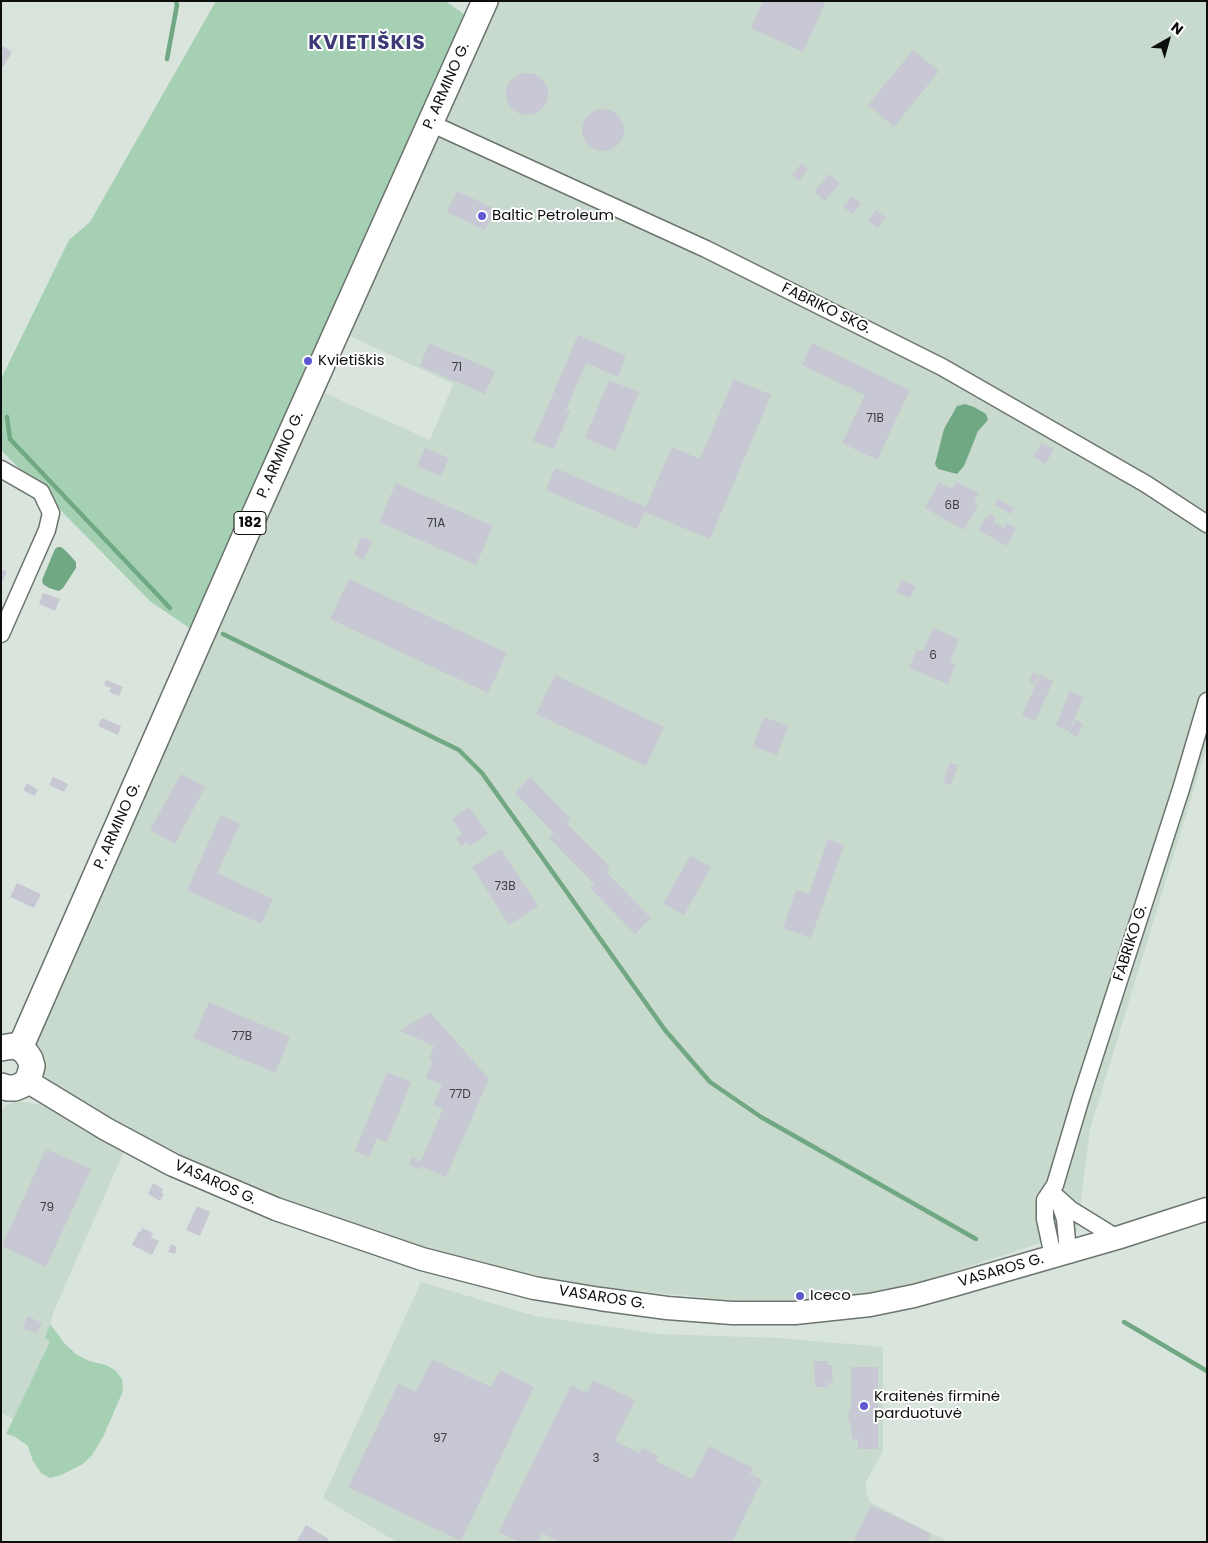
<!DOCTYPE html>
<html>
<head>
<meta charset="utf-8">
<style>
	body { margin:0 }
	#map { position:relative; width:1208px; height:1543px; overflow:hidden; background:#d9e4dc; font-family:Poppins,sans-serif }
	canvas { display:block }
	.frame { position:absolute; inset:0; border:2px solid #0c0f0d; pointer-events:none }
	.north { position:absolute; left:1143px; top:15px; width:50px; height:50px; -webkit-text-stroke:4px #fff; paint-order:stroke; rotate:38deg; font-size:14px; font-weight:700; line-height:20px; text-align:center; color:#0c0f0d }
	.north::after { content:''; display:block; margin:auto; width:18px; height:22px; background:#0c0f0d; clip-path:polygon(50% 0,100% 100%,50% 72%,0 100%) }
</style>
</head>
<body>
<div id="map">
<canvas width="1208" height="1543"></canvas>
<div class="frame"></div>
<div class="north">N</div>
</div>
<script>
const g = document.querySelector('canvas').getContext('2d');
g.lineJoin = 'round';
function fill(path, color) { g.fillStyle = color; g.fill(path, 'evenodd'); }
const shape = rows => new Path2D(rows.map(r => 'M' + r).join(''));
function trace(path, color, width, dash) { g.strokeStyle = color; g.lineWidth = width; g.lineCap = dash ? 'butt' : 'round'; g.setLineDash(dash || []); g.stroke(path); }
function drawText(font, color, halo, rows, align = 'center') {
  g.font = font + ' Poppins,sans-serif'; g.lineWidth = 4; g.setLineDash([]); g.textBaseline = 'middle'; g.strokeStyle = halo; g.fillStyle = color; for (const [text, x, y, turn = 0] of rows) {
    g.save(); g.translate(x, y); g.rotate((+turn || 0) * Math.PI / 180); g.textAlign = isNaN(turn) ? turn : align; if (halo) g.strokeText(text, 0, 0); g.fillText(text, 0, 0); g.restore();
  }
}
fill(shape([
	[498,1,1207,1,1207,746,1090,1129,1077,1231,912,1285,822,1300,739,1301,562,1283,458,1258,335,1220,235,1180,143,1136,49,1080,39,1068,34,1045,322,392,430,440,453,384,348,335],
	[16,1101,42,1105,64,1114,124,1151,54,1311,50,1324,50,1341,13,1419,1,1413,1,1110,7,1105],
	[421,1282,535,1316,660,1334,778,1338,883,1347,883,1451,866,1482,866,1491,869,1502,945,1540,944,1542,397,1542,323,1498]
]), '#c8dacd');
fill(shape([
	[216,1,445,1,464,14,191,629,151,602,1,450,1,379,69,240,90,222],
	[50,1324,65,1344,76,1354,89,1361,106,1365,115,1370,122,1379,123,1391,103,1437,92,1455,83,1464,61,1475,50,1478,41,1473,33,1461,28,1446,14,1436,6,1434,50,1341,45,1338]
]), '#a6d0b4');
fill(shape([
	[965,404,974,407,986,414,988,420,978,431,964,466,957,474,938,469,935,464,944,429,957,406],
	[58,547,61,547,67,552,76,562,76,568,63,588,59,591,49,588,43,584,42,580,55,549]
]), '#70a884');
trace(shape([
	[167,59,177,5,176,1],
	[7,417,10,439,170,608],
	[223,634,459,750,482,773,665,1030,710,1082,761,1117,976,1239],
	[1124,1322,1207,1371]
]), '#70a884', 4.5);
fill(shape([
	[763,1,826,1,803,52,751,28],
	[1,45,12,52,1,70],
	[913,50,939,71,894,127,868,105],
	'506 94a21 21 0 1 1 42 0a21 21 0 1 1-42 0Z',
	'582 130a21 21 0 1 1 42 0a21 21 0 1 1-42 0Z',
	[802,163,808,169,799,181,792,175],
	[829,174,840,183,825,201,814,192],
	[457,191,495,209,485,230,447,212],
	[852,196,861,203,852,214,843,207],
	[876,210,886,217,878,228,868,221],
	[578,335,626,356,618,377,586,363,566,410,570,411,554,449,533,441],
	[429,343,495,371,485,394,420,366],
	[812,343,910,390,877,460,842,443,865,395,802,365],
	[734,379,771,395,710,539,645,512,637,529,546,490,555,468,646,507,672,447,700,459],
	[609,380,639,392,615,451,585,438],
	[1042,443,1054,450,1045,464,1033,456],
	[425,448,449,458,441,476,417,466],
	[939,482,952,489,956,482,979,493,974,502,978,505,964,530,925,508],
	[396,483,493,526,476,565,379,522],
	[998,499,1014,508,1011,514,995,505],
	[990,514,996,518,993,522,1004,528,1007,523,1016,528,1007,546,978,530,985,518,987,519],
	[361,537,372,541,364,560,354,555],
	[1,569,7,572,1,584],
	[349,579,507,653,488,693,330,619],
	[902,580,916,586,910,598,896,592],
	[43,593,60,599,55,611,39,604],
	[933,628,959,639,950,662,956,664,948,684,909,668,917,649,923,651],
	[1033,672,1039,675,1034,684,1029,682],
	[555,675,664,727,646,766,536,714],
	[1040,675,1053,681,1035,721,1022,715],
	[106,680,123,687,119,696,109,692,111,688,104,685],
	[1070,691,1084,697,1069,731,1056,725],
	[764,717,788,726,777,755,753,746],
	[102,718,121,726,118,735,98,726],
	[1076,720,1083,724,1077,737,1069,733],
	[950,763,958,765,951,785,943,782],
	[181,774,205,787,175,844,150,830],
	[53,777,68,784,64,792,49,785],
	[530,777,571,819,566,823,610,867,606,872,651,918,635,934,590,888,594,884,549,838,554,833,515,793],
	[27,783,38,790,34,796,23,790],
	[469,807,488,834,470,846,467,842,461,846,456,838,462,834,452,819],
	[221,815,240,824,217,873,273,899,261,924,187,890],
	[828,839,844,845,811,938,783,928,796,890,809,894],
	[501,849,538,906,509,925,472,867],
	[690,856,711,867,684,915,663,904],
	[17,883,41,894,34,908,10,897],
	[209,1002,290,1037,275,1073,193,1038],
	[430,1012,489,1079,446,1177,421,1166,420,1170,409,1165,412,1157,421,1161,443,1109,433,1105,442,1085,426,1078,433,1061,429,1060,434,1046,400,1031],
	[387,1072,411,1082,387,1142,377,1138,369,1157,355,1151],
	[46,1149,91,1169,46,1267,2,1246],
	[153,1183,163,1189,161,1193,164,1194,160,1201,148,1194],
	[197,1206,210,1212,200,1236,186,1230],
	[142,1228,153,1233,151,1237,159,1241,152,1255,132,1245,139,1231,141,1232],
	[171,1244,177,1247,175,1254,168,1252],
	[28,1316,42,1323,37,1333,22,1329],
	[432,1359,491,1387,500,1370,534,1387,461,1541,348,1487,398,1384,416,1392],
	[814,1361,828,1361,828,1365,832,1365,833,1383,828,1383,829,1387,815,1387],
	[851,1367,878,1367,878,1449,858,1449,858,1439,852,1439,851,1429,848,1416,851,1404],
	[593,1380,635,1400,615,1441,639,1453,642,1448,658,1456,656,1461,692,1479,709,1446,753,1468,750,1474,762,1480,732,1542,559,1542,542,1533,538,1542,519,1542,499,1532,571,1385,587,1393],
	[871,1505,931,1534,927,1542,857,1542,854,1540],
	[306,1525,329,1539,327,1542,297,1541]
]), '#c7c8d3');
const street = shape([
	[430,123,706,249,942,367,1146,484,1207,524],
	[1,469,41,492,51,513,47,530,1,634],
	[1058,1198,1065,1219,1068,1252],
	[1059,1199,1070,1209,1117,1238],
	[1053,1256,1045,1219,1045,1200,1055,1185,1081,1098,1181,789,1207,701]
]);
const secondary = shape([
	[27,1081,106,1129,173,1165,276,1209,422,1259,534,1288,600,1299,667,1308,732,1313,795,1313,870,1305,914,1296,954,1285,1117,1238,1207,1209]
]);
const primary = shape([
	[1,1048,13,1046,20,1048,26,1053,30,1059,32,1066,30,1074,27,1081,22,1085,15,1088,8,1088,1,1086],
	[20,1048,253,518,485,1]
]);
trace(street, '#6b746e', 19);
trace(secondary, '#6b746e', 25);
trace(primary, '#6b746e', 28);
trace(street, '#fff', 16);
trace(secondary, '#fff', 22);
trace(primary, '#fff', 25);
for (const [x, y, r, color] of [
	[482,216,5,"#5f57d0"],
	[308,361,5,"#5f57d0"],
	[800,1296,5,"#5f57d0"],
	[864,1406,5,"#5f57d0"]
]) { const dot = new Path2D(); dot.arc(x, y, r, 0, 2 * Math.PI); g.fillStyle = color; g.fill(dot); trace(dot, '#fff', 2); }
drawText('12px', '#3b3d3e', null, [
	["71",457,368],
	["71B",875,419],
	["6B",952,506],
	["71A",436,524],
	["6",933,656],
	["73B",505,887],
	["77B",242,1037],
	["77D",460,1095],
	["79",47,1208],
	["97",440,1439],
	["3",596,1459]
]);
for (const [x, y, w] of [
	[250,523,32]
]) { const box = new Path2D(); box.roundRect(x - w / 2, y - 11.5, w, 23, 4); g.fillStyle = '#fff'; g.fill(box); trace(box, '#0c0f0d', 1); }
drawText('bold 14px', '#0c0f0d', null, [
	["182",250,523]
]);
drawText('15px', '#0c0f0d', '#fff', [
	["P. ARMINO G.",447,86,-66],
	["FABRIKO SKG.",826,309,26],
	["P. ARMINO G.",281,455,-66],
	["P. ARMINO G.",118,826,-66],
	["FABRIKO G.",1131,943,-72],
	["VASAROS G.",215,1183,24],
	["VASAROS G.",1001,1271,-16],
	["VASAROS G.",602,1298,9]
]);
drawText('15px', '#0c0f0d', '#fff', [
	["Baltic Petroleum",492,216],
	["Kvietiškis",318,361],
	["Iceco",810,1296],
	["Kraitenės firminė",874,1397],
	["parduotuvė",874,1414]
], 'left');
g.letterSpacing = '1px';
drawText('bold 20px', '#3b3a76', '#fff', [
	["KVIETIŠKIS",367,44]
]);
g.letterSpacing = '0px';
</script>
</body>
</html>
